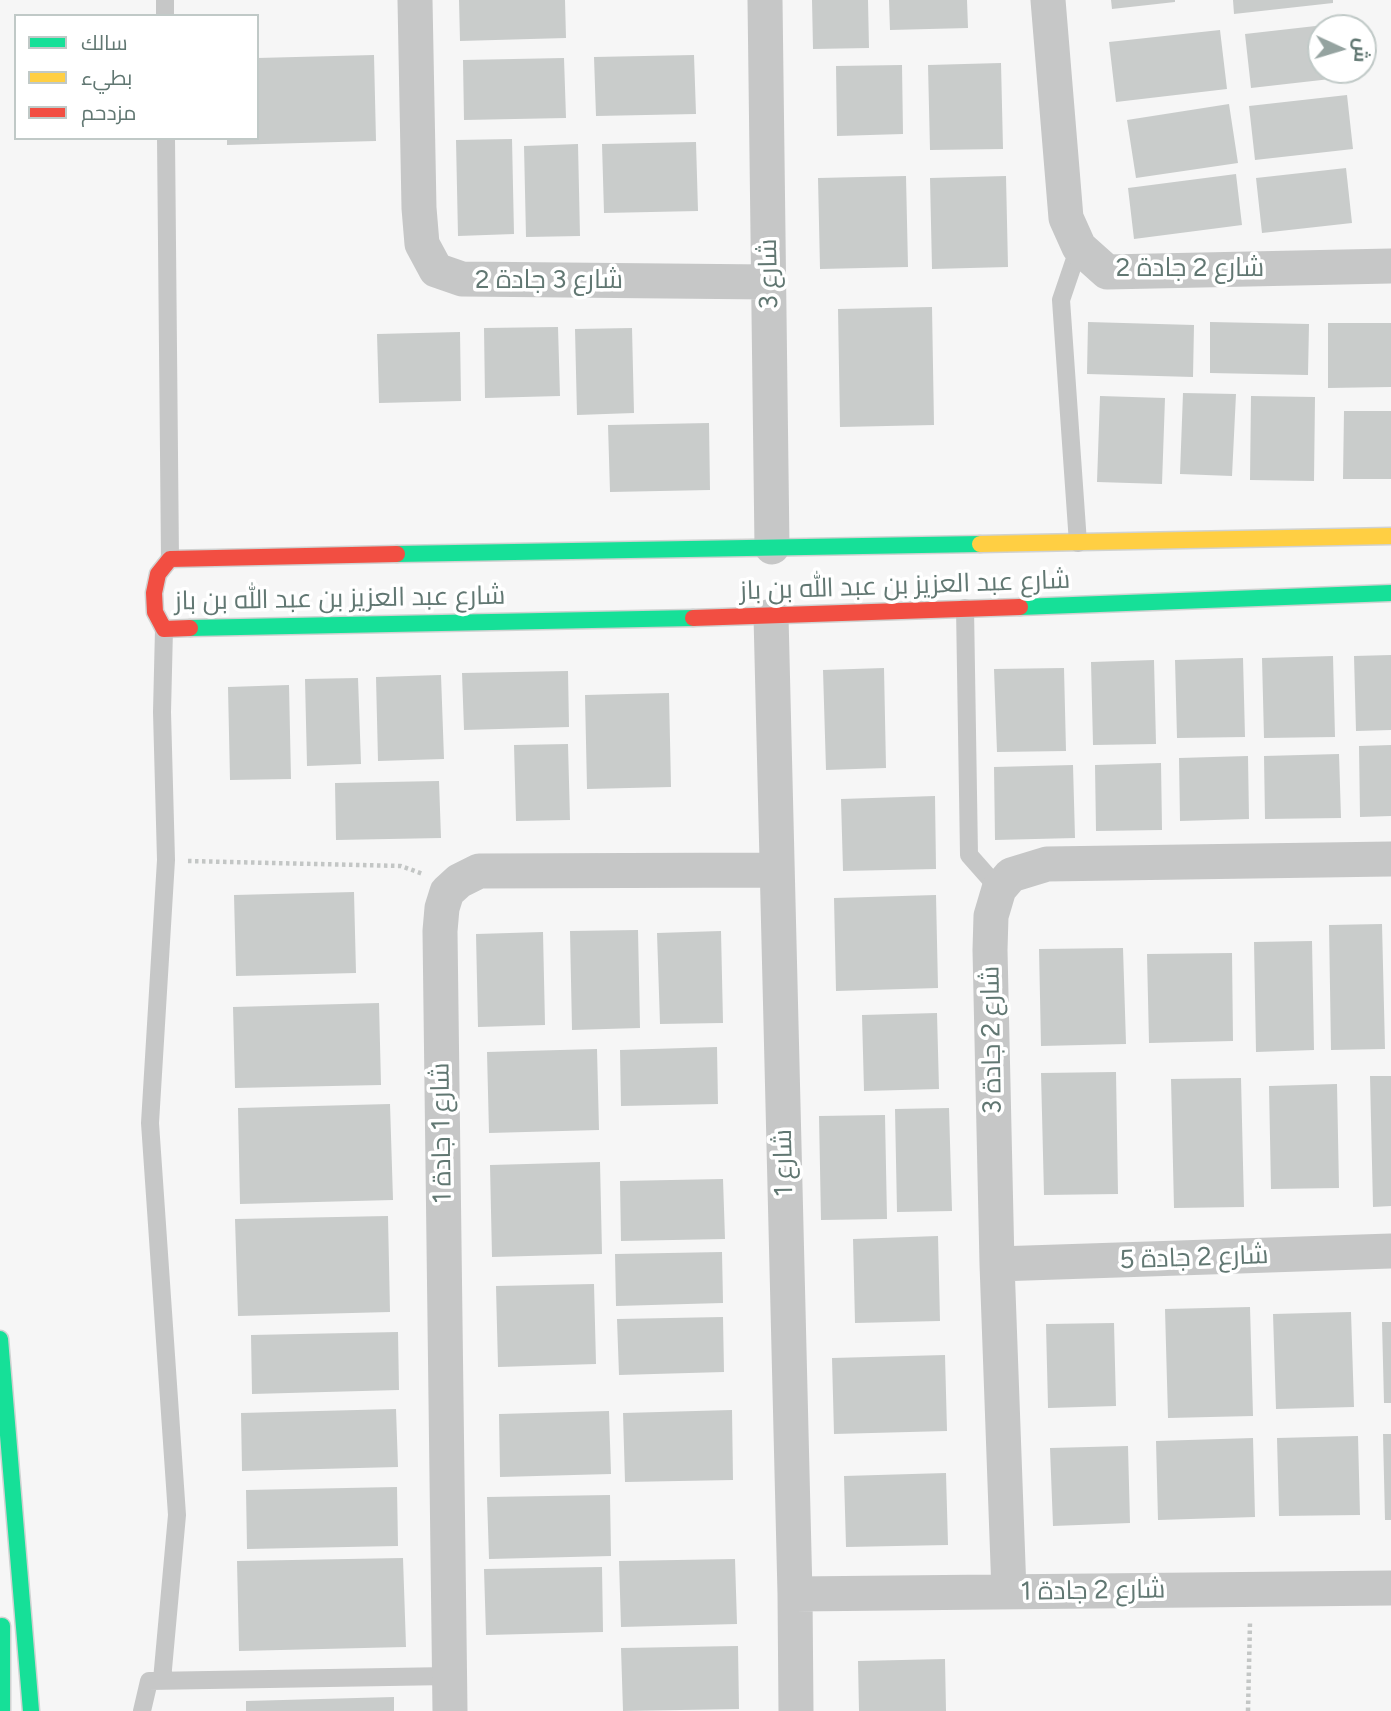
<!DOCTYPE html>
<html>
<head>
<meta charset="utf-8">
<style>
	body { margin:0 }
	#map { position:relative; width:1391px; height:1711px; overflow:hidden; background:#f6f6f6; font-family:Figtree,Cairo,sans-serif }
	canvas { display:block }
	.legend { position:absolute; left:14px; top:14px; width:245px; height:126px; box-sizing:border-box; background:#fff; border:2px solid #c0c9c7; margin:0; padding:9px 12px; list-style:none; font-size:21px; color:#617772 }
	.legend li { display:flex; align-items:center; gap:14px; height:35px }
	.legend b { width:35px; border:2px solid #c0c9c7 }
	.north { position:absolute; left:1307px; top:14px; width:70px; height:70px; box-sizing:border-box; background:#fff; border:2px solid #c0c9c7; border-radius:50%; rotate:94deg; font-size:19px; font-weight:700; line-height:28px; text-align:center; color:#617772 }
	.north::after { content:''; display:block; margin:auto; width:24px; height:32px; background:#95a3a0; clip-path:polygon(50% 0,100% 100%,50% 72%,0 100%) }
</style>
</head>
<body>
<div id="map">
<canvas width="1391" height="1711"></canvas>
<ul class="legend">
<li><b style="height:9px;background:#16e098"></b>سالك</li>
<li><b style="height:9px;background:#ffcf43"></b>بطيء</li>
<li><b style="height:9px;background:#f24e42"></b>مزدحم</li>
</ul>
<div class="north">ش</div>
</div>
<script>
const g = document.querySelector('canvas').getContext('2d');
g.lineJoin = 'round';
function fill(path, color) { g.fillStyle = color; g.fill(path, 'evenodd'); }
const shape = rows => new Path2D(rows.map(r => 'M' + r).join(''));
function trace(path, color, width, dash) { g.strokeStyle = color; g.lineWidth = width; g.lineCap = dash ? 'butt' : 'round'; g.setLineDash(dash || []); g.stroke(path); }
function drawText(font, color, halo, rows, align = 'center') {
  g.font = font + ' Figtree,Cairo,sans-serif'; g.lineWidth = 7; g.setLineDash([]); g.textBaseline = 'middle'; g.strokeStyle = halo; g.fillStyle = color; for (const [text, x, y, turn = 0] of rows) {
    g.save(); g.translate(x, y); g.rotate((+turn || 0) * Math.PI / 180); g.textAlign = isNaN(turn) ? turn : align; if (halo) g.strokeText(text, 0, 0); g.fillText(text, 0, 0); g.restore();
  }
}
fill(shape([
	[459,0,565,0,566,38,460,41],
	[812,0,868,0,869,48,813,49],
	[889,0,967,0,968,28,890,30],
	[1111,0,1175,0,1175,2,1112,9],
	[1233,0,1333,0,1333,3,1234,14],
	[1342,23,1343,28,1321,28,1321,70,1347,70,1348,77,1251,88,1245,34],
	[1220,30,1227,89,1116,102,1109,42],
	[374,55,376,141,227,145,227,138,257,138,257,58],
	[694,55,696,114,596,116,594,57],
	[564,58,566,118,464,120,463,60],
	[1001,63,1003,149,930,150,928,65],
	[902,65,903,134,837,136,836,66],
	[1347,95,1353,149,1255,160,1249,106],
	[1229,104,1238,163,1136,178,1127,120],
	[512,139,514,234,458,236,456,140],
	[696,142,698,211,604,213,602,144],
	[578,144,580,236,526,237,524,146],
	[1346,168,1352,223,1262,233,1256,178],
	[1236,174,1242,225,1134,239,1128,188],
	[906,176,908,267,820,269,818,178],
	[1006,176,1008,267,932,269,930,178],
	[932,307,934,425,840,427,838,309],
	[1088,322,1194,325,1193,377,1087,374],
	[1210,322,1309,324,1308,375,1210,373],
	[1328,323,1391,323,1391,387,1328,388],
	[558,327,560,396,485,398,484,328],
	[632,328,634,413,577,415,575,329],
	[460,332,461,401,379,403,377,334],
	[1183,393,1236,394,1232,476,1180,474],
	[1100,396,1165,398,1162,484,1097,482],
	[1251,396,1315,397,1314,481,1250,480],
	[1344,411,1391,411,1391,479,1343,479],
	[709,423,710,490,610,492,608,425],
	[1391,655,1391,730,1356,731,1354,656],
	[1333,656,1335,737,1264,738,1262,658],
	[1243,658,1245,737,1177,738,1175,660],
	[1154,660,1156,744,1093,745,1091,662],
	[884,668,886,768,826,770,823,670],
	[1064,668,1066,751,997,752,994,669],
	[568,671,569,727,464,730,462,673],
	[441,675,444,759,378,761,376,677],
	[358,678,361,764,307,766,305,679],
	[289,685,291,779,230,780,228,687],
	[669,693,671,787,587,789,585,695],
	[568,744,570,820,516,821,514,745],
	[1391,745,1391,816,1360,817,1359,746],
	[1339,754,1341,818,1265,819,1264,756],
	[1248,756,1249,819,1180,821,1179,758],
	[1161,763,1162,830,1096,831,1095,765],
	[1073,765,1075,838,995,840,994,767],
	[439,781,441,838,336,840,335,783],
	[935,796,936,869,843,871,841,799],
	[354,892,356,973,236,976,234,895],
	[936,895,938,988,836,991,834,898],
	[1382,924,1385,1049,1331,1050,1329,925],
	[638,930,640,1028,572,1030,570,931],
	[721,931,723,1023,660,1024,657,933],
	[543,932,545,1025,478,1027,476,934],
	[1312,941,1314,1050,1256,1052,1254,942],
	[1123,948,1126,1044,1041,1046,1039,949],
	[1232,953,1233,1041,1149,1043,1147,954],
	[379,1003,381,1085,235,1088,233,1007],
	[937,1013,939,1089,864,1091,862,1015],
	[717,1047,718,1104,621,1106,620,1050],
	[597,1049,599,1130,489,1133,487,1052],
	[1116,1072,1118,1194,1044,1195,1041,1073],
	[1370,1076,1391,1076,1391,1206,1373,1207],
	[1241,1078,1244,1207,1174,1208,1171,1079],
	[1337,1084,1339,1188,1271,1189,1269,1086],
	[390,1104,393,1200,240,1204,238,1108],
	[949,1108,952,1211,897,1212,895,1109],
	[885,1115,887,1219,821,1220,819,1116],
	[600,1162,602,1254,492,1257,490,1165],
	[723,1179,725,1239,621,1241,620,1181],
	[388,1216,390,1312,238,1316,235,1219],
	[938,1236,940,1321,855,1323,853,1239],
	[722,1252,723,1303,616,1306,615,1254],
	[594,1284,596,1364,498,1367,496,1286],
	[1250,1307,1253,1416,1168,1418,1165,1309],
	[1351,1312,1354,1407,1276,1409,1273,1314],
	[723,1317,724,1372,619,1375,617,1319],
	[1382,1322,1391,1322,1391,1403,1384,1403],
	[1114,1323,1116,1406,1048,1408,1046,1324],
	[398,1332,399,1390,252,1394,251,1335],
	[945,1355,947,1431,834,1434,832,1358],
	[396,1409,398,1467,242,1471,241,1413],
	[732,1410,733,1480,625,1482,623,1413],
	[609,1411,611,1474,500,1477,499,1414],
	[1383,1434,1391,1434,1391,1520,1385,1520],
	[1358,1436,1360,1515,1279,1516,1277,1438],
	[1253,1438,1255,1517,1158,1520,1156,1441],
	[1128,1446,1130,1523,1053,1526,1050,1448],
	[946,1473,948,1545,846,1547,844,1476],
	[397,1487,398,1546,247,1549,246,1490],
	[610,1495,611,1556,489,1559,487,1497],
	[403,1558,406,1647,239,1651,237,1561],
	[735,1559,737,1624,621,1627,619,1561],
	[602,1567,603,1632,486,1635,484,1569],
	[738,1646,739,1709,623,1711,621,1648],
	[945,1659,946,1711,859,1711,858,1661],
	[394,1697,394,1711,246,1711,246,1701]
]), '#c9cccb');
const fast = shape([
	[397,554,980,544],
	[1020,607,1391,593],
	[190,628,693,618],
	[0,1339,31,1711],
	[2,1626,2,1711]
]);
const slow = shape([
	[980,544,1391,536]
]);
const jam = shape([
	[693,618,1020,607],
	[190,628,164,629,155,612,154,593,158,574,170,559,397,554]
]);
trace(fast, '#d0d2d1', 19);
trace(slow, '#d0d2d1', 19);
trace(jam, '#d0d2d1', 19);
trace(shape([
	[188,861,401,866,423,874],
	[1248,1711,1250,1622]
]), '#c3c6c5', 4.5, [3.5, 3.5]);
trace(shape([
	[165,0,165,16],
	[166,138,170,559],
	[1078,543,1061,300,1079,247],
	[965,608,969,855,999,889],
	[162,1680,177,1515,150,1123,166,860,162,712,164,629],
	[142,1711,149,1681,449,1676]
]), '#c6c7c7', 18);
trace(shape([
	[415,0,419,208,422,244,436,270,462,279,769,282],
	[765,0,772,547],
	[1048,0,1066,218,1079,247,1107,272,1391,266],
	[771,616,795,1594,796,1711],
	[997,1264,1391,1251],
	[1009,1592,997,1264,990,950,991,916,999,889,1011,875,1047,864,1391,859],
	[795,1594,1391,1588],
	[450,1711,440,931,442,908,447,892,459,881,479,871,777,870]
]), '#c6c7c7', 35);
trace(fast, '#16e098', 16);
trace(slow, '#ffcf43', 16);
trace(jam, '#f24e42', 16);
drawText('26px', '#617772', '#fff', [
	["شارع 2 جادة 2",1190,268],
	["شارع 3",769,274,-91],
	["شارع 3 جادة 2",549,280],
	["شارع عبد العزيز بن عبد الله بن باز",905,586,-2],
	["شارع عبد العزيز بن عبد الله بن باز",340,599,-1],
	["شارع 2 جادة 3",992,1040,-91],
	["شارع 1 جادة 1",442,1133,-91],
	["شارع 1",784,1163,-91],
	["شارع 2 جادة 5",1194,1258,-2],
	["شارع 2 جادة 1",1093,1591,-1]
]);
</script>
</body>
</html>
